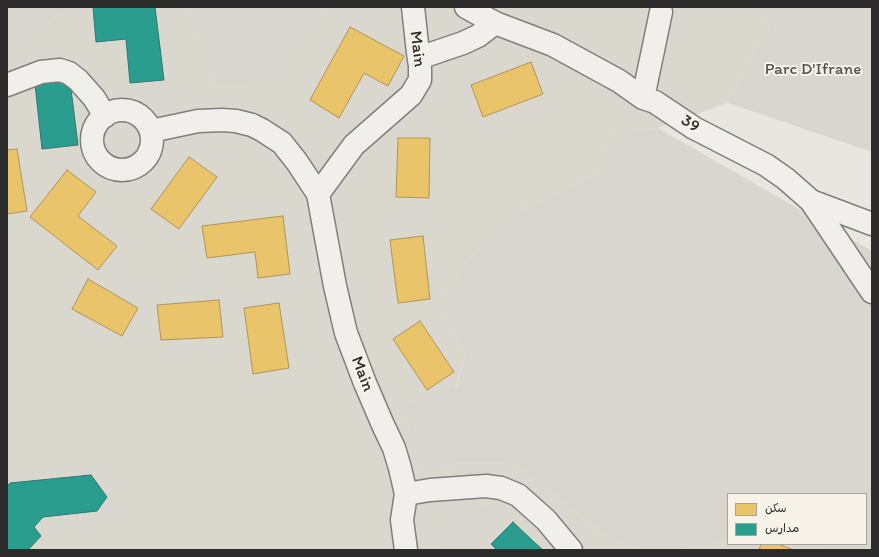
<!DOCTYPE html>
<html>
<head>
<meta charset="utf-8">
<style>
	body { margin:0 }
	#map { position:relative; width:879px; height:557px; overflow:hidden; background:#e8e6e0; font-family:Itim,"Playpen Sans Arabic",sans-serif }
	canvas { display:block }
	.frame { position:absolute; inset:0; border:8px solid #2b2b2b; pointer-events:none }
	.legend { position:absolute; left:727px; top:493px; width:140px; height:52px; box-sizing:border-box; background:#f7f3e8; border:1px solid #a5a39c; margin:0; padding:5px 7px; list-style:none; font-size:12px; color:#2b2b2b }
	.legend li { display:flex; align-items:center; gap:8px; height:20px }
	.legend b { width:20px; border:1px solid #a5a39c }
</style>
</head>
<body>
<div id="map">
<canvas width="879" height="557"></canvas>
<div class="frame"></div>
<ul class="legend">
<li><b style="height:11px;background:#e9c46a"></b>سكن</li>
<li><b style="height:11px;background:#2a9d8f"></b>مدارس</li>
</ul>
</div>
<script>
const g = document.querySelector('canvas').getContext('2d');
g.lineJoin = 'round';
function fill(path, color) { g.fillStyle = color; g.fill(path, 'evenodd'); }
const shape = rows => new Path2D(rows.map(r => 'M' + r).join(''));
function trace(path, color, width, dash) { g.strokeStyle = color; g.lineWidth = width; g.lineCap = dash ? 'butt' : 'round'; g.setLineDash(dash || []); g.stroke(path); }
function drawText(font, color, halo, rows, align = 'center') {
  g.font = font + ' Itim,sans-serif'; g.lineWidth = 4; g.setLineDash([]); g.textBaseline = 'middle'; g.strokeStyle = halo; g.fillStyle = color; for (const [text, x, y, turn = 0] of rows) {
    g.save(); g.translate(x, y); g.rotate((+turn || 0) * Math.PI / 180); g.textAlign = isNaN(turn) ? turn : align; if (halo) g.strokeText(text, 0, 0); g.fillText(text, 0, 0); g.restore();
  }
}
fill(shape([
	[66,7,190,7,217,86,276,78,321,12,322,7,764,7,769,29,728,103,658,128,612,135,599,174,567,188,513,214,470,258,442,301,466,352,455,389,403,405,415,449,423,468,460,463,516,464,602,532,637,550,7,550,7,63,25,44],
	[728,540,728,544,809,544,819,548,818,550,678,550]
]), '#dad7cf');
fill(shape([
	[7,7,66,7,25,44,7,63],
	[190,7,322,7,321,12,276,79,217,86],
	[764,7,872,7,872,152,728,103,769,29],
	[658,128,872,251,872,550,818,550,819,548,809,544,866,544,866,494,728,494,728,540,678,550,637,550,602,532,516,464,460,463,423,468,415,449,403,405,456,388,466,352,442,301,470,258,513,214,567,188,599,174,612,135],
	[454,501,498,512,486,550,438,550,434,528]
]), '#d8d6ce');
const homes = shape([
	[350,27,404,56,388,86,364,73,339,118,310,100,350,27],
	[531,62,543,94,483,117,471,85,531,62],
	[398,138,430,138,429,198,396,197,398,138],
	[17,149,27,211,7,214,7,150,17,149],
	[189,157,217,177,179,229,151,209,189,157],
	[67,170,96,192,78,216,117,246,98,270,30,217,67,170],
	[283,216,290,274,258,278,255,252,207,258,202,226,283,216],
	[423,236,430,299,398,303,390,240,423,236],
	[88,279,138,308,122,336,72,309,88,279],
	[219,300,223,337,161,340,157,305,219,300],
	[279,303,289,368,253,374,244,308,279,303],
	[420,321,454,372,427,390,393,339,420,321],
	[761,544,778,544,794,550,759,550,761,544]
]);
fill(homes, '#e9c46a');
trace(homes, '#b09657', 1);
const schools = shape([
	[93,7,155,7,164,80,130,83,126,39,96,42,93,7],
	[70,81,78,145,42,149,35,84,70,81],
	[91,475,107,497,97,511,43,517,34,527,41,536,28,550,7,550,7,486,10,483,91,475],
	[513,522,534,542,543,550,497,550,491,544,513,522]
]);
fill(schools, '#2a9d8f');
trace(schools, '#2a7b71', 1);
const minor = shape([
	[466,7,495,23,553,45,619,81,643,98,655,102,694,128,766,165,786,179,811,201,872,292],
	[419,58,463,43,478,36,495,23],
	[7,85,41,72,60,70,69,73,78,80,94,98,105,116],
	[643,98,661,12],
	'92 140a30 30 0 1 1 60 0a30 30 0 1 1-60 0Z',
	[151,131,198,121,222,120,236,121,252,125,262,130,282,143,297,162,318,194],
	[811,201,872,224],
	[406,494,430,490,486,486,501,488,518,495,546,520,571,550],
	[406,550,402,520,406,494,400,468,394,448,383,425,365,383,346,333,335,286,318,194,354,145,411,95,420,80,420,66,418,53,413,7]
]);
trace(minor, '#807f7c', 25);
trace(minor, '#f0efeb', 22);
drawText('17px', '#2b2b2b', '#f7f3e8', [
	["Main",417,49,83],
	["39",690,124,32],
	["Main",362,374,69]
]);
drawText('17px', '#535250', '#f7f3e8', [
	["Parc D'Ifrane",813,70]
]);
</script>
</body>
</html>
